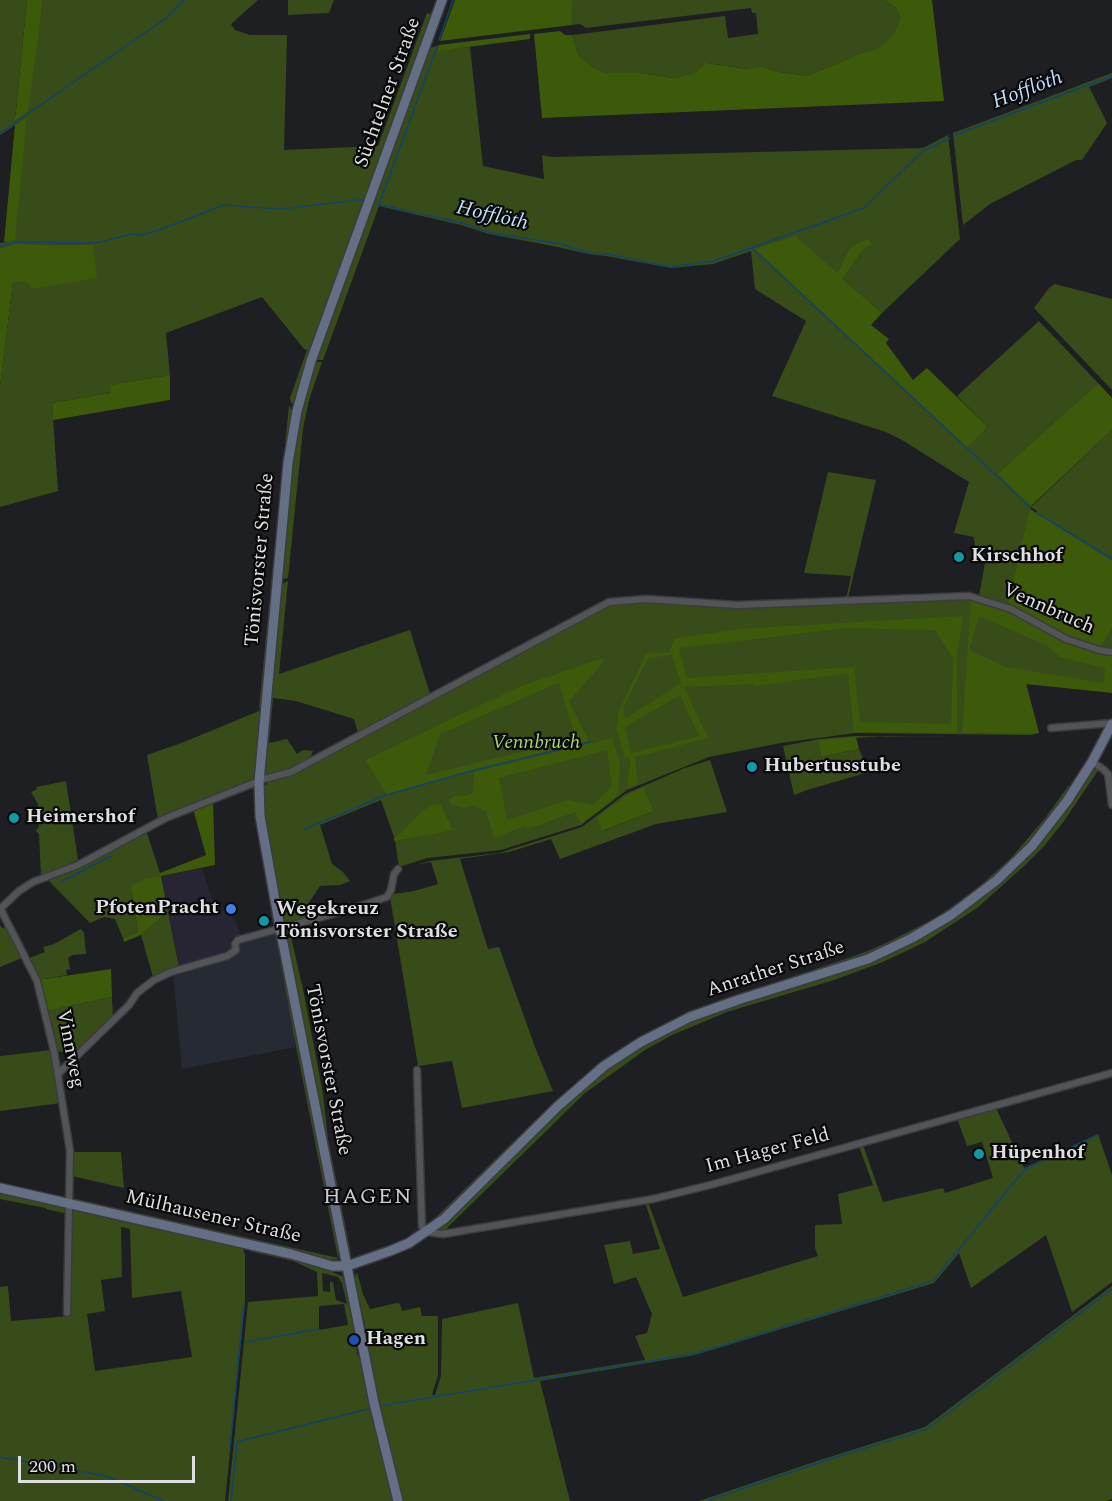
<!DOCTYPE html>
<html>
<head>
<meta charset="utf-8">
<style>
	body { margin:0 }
	#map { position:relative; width:1112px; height:1501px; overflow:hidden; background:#1e1f22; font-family:Spectral,serif }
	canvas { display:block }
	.scale { position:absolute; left:18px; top:1456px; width:177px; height:27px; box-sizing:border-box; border:3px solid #dedfe1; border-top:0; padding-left:8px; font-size:18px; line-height:21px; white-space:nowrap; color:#dedfe1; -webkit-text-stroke:4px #09090a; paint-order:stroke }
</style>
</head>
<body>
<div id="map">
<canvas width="1112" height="1501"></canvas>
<div class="scale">200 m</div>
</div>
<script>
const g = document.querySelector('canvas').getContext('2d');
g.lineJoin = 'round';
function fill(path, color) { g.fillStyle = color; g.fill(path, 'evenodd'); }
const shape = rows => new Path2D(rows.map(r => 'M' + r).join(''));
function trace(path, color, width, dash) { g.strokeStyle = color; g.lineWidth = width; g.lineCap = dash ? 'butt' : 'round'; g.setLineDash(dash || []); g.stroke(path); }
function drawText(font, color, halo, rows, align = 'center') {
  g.font = font + ' Spectral,serif'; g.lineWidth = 4.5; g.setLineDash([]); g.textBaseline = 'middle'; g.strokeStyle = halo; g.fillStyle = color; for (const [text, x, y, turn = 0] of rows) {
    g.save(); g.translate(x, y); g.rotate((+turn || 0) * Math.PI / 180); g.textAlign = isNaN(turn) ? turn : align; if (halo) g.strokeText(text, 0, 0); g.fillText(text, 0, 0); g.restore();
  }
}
fill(shape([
	[202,868,216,912,227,909,236,922,241,936,230,939,233,950,226,954,179,968,161,876]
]), '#272434');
fill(shape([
	[275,932,296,1047,182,1069,173,974,237,951,239,942]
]), '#262a32');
fill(shape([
	[0,0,27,0,15,119,41,14,43,0,258,0,231,24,235,30,250,35,287,35,284,150,378,146,427,13,431,14,431,18,427,53,430,48,439,45,437,50,470,47,483,166,544,179,542,155,552,157,923,148,948,135,960,239,882,313,843,279,863,250,873,244,849,249,837,273,756,249,967,446,988,427,957,396,1039,321,1098,383,997,474,1032,506,1112,430,1112,692,1026,683,1039,733,1031,735,855,733,781,743,709,757,627,790,581,825,501,850,427,858,399,867,395,840,381,800,320,825,332,864,343,872,350,881,340,885,320,886,304,910,309,918,285,923,283,921,264,826,262,790,268,782,295,772,608,604,645,601,676,603,965,598,1011,611,1037,511,1031,507,1007,606,979,597,988,546,975,546,974,537,954,533,969,482,902,440,886,432,772,396,806,321,755,289,751,251,713,264,671,268,606,256,588,254,558,247,489,234,461,225,379,206,323,360,315,360,295,404,291,403,290,398,307,350,304,349,262,297,166,333,170,375,111,385,111,393,52,403,58,491,0,507,0,387,13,282,29,283,93,245,15,244,0,248,0,243,7,242,27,117,0,135],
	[288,0,334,0,329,13,288,15],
	[573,0,884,0,896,8,902,18,895,35,878,48,864,52,807,76,773,71,762,66,748,69,708,63,694,73,674,78,640,73,606,73,594,68,579,56,572,35,725,16,728,38,758,34,756,13,752,13,751,8,586,28,580,24,572,25],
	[1112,73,1112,78,1089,87,1107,123,1082,160,1076,160,990,204,963,225,953,133],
	[1055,284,1112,299,1112,390,1034,308,1049,288],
	[314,362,322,362,309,400,303,429,288,578,284,579,281,577,296,432],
	[289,405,293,415,262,705,259,708],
	[828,472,876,480,848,598,843,598,847,595,851,576,804,573],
	[288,581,279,674,410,630,430,694,358,733,354,719,296,701,273,698,269,743,287,739,297,754,303,750,313,751,310,758,293,768,265,776,262,772,280,585],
	[259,711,261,713,255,781,158,820,147,755,184,742],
	[855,736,957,737,1025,738,887,736,820,740,821,757,859,749,869,772,807,790,794,795,783,746,819,739],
	[710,760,727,812,656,824,560,859,551,839,509,852,460,859,488,949,499,947,535,1047,553,1091,462,1108,452,1061,418,1066,390,897,394,894,414,891,438,884,431,862,415,865,430,861,499,853,582,827,625,794,685,768],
	[642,787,654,811,603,831],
	[1099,769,1064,821,1045,845,1023,867,977,908,925,942,883,962,834,980,727,1012,672,1035,645,1050,585,1093,447,1228,447,1232,440,1231,441,1225,549,1118,607,1069,637,1048,702,1016,871,960,995,885,1091,770],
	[66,781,78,860,41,876,39,834,36,831,39,827,38,804,31,792,37,789,36,787],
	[1069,785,1070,792,1052,816,1013,860,975,894,927,927,868,955,724,1001,616,1056,434,1225,428,1225,557,1099,616,1052,666,1023,694,1010,860,954,884,944,932,920,972,893,1011,858,1046,817],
	[146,830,161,876,147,878,132,894,138,932,123,938,115,919,104,917,90,923,49,881],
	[168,912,179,968,153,977,141,935],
	[0,925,2,928,7,927,22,958,0,967],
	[289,928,303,989,323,1094,328,1139,351,1254,349,1252,285,936,286,931],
	[81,929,84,933,86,954,72,955,68,958,70,969,66,970,67,975,38,980,27,959,45,952,43,947,54,944],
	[275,932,277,932,318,1136,339,1251,338,1259,330,1260,73,1202,72,1198,338,1258,293,1031],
	[112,997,113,1017,75,1054,56,1051,47,1011],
	[52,1050,61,1103,0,1111,0,1056],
	[996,1108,1024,1168,1098,1134,1112,1175,1112,1282,1072,1312,1046,1235,971,1288,959,1253,934,1283,695,1355,540,1381,570,1501,402,1501,366,1349,365,1325,354,1279,357,1272,363,1294,370,1309,397,1303,400,1304,402,1311,420,1307,422,1316,438,1316,438,1375,432,1395,435,1395,441,1376,442,1319,518,1303,534,1378,645,1360,635,1336,647,1333,652,1314,636,1277,614,1284,604,1245,630,1241,633,1254,660,1249,646,1205,642,1203,648,1202,683,1297,818,1256,815,1248,815,1225,842,1224,838,1194,873,1185,860,1149,856,1147,863,1145,883,1202,943,1188,945,1193,993,1178,982,1142,967,1146,957,1118],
	[72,1152,121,1152,124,1188,72,1176],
	[0,1191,67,1206,68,1214,46,1209,46,1208,0,1199],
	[76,1208,242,1245,245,1255,245,1302,225,1501,0,1501,0,1287,8,1286,11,1321,69,1316,72,1211],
	[121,1227,130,1229,132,1298,181,1291,192,1357,95,1371,87,1314,105,1311,101,1280,122,1277],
	[252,1247,305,1261,344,1277,353,1319,357,1353,362,1364,395,1501,228,1501,248,1302,318,1296,317,1272,293,1261,249,1251],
	[322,1273,338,1277,342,1283,347,1304,336,1300,333,1282,330,1282,330,1292,323,1291],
	[344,1304,348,1325,319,1330,319,1306],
	[1112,1286,1112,1499,1106,1501,699,1501,820,1460,925,1427]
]), '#374c18');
fill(shape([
	[27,0,43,0,28,111,15,120],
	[455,0,573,0,572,25,440,41],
	[884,0,932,0,944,101,542,118,534,34,560,31,565,35,572,35,579,56,594,68,606,73,640,73,674,78,694,73,707,63,747,69,762,66,773,71,807,76,864,52,878,48,894,35,901,18,896,8],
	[530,34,530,39,437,51,439,45],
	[27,117,15,240,4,242,15,125],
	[795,236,837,273,849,249,867,239,873,244,863,250,843,279,882,313,871,325,889,339,886,343,913,380,927,368,988,427,967,447,755,249],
	[15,244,93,245,97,278,32,289,29,283,13,282,0,387,0,248],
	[170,375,170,400,53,420,52,403,111,393,110,385],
	[1098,383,1112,398,1112,430,1031,506,997,474],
	[1030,509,1112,561,1112,628,1100,648,1066,637,1007,606],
	[971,599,1012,611,1064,640,1112,653,1112,693,1026,684,1039,733,962,733],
	[979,616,1048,646,1060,657,1105,668,1104,683,1005,667,969,650],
	[963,616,957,654,957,733,854,732,848,673,755,686,754,684,684,687,708,738,635,757,638,783,627,788,630,762,629,758,625,759,616,727,618,726,618,713,646,654,670,652,674,639,739,629],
	[847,628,935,630,953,658,951,724,860,722,854,667,687,678,679,648],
	[672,655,681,683,625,719,623,708,648,658],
	[680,695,699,736,631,753,625,727],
	[603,658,601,665,569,701,589,741,473,770,387,794,365,760,521,686],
	[559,683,576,739,426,775,440,734],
	[856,737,859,749,821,757,819,740],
	[612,738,620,763,618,795,581,824,575,812,528,829,526,825,494,838,486,811,472,805,463,808,451,804,449,800,454,796,467,796,473,793,474,772],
	[607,750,612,786,593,805,569,800,507,820,499,778],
	[643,787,654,811,602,831,597,817,629,794],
	[213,803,215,865,161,876,168,912,141,935,124,942,123,938,138,932,131,886,147,878,160,876,160,873,206,855,193,809],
	[440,804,453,830,394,841,394,839,408,826,422,811,433,805],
	[111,969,112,997,47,1011,38,980]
]), '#3d5a0b');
trace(shape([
	[439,40,453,0],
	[0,133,139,37,166,18,184,0],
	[955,135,1112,76],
	[373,203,462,223,491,233,561,244,589,253,608,254,670,267,714,261,864,208,923,151,950,138],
	[379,204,437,47],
	[0,246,15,242,96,243,132,234,142,235,159,230,224,205,280,209,359,200,366,201],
	[752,248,1030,507],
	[1037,513,1112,559],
	[305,829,386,795,475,770,590,742],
	[61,882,111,856],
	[245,1342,319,1329],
	[380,1406,698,1353,933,1281,1025,1169,1098,1135],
	[230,1448,244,1303],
	[0,1457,106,1476,164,1501],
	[231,1501,237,1442,372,1408],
	[707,1501,827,1460,927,1429,1112,1289]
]), '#12436b', 1.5);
const street = shape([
	[1051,728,1112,723],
	[1092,762,1103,769,1108,774,1112,805],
	[0,908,37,981,54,1051,70,1151,67,1313],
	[0,909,19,891,33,882,78,865,166,818,264,779,291,772,609,602,646,599,737,605,969,596,1011,609,1066,639,1099,650,1112,652],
	[417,1070,422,1226,427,1232,443,1234,653,1199,714,1184,1112,1073],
	[58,1074,129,1005,137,993,154,980,171,972,227,956,236,950,235,944,238,940,351,909,387,897,391,890,394,874,398,869]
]);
const secondary = shape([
	[0,1188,291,1254,332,1266,347,1266,390,1251,409,1243,444,1219,557,1107,604,1066,641,1042,690,1017,738,1000,868,959,912,938,951,915,997,880,1032,846,1067,801,1092,762,1112,724],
	[398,1501,374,1403,280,928,260,816,259,782,288,463,297,411,311,361,442,0]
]);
trace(street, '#3b3c3e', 9);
trace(secondary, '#3b3c3e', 12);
trace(street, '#525457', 6);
trace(secondary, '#646f85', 9);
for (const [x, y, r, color] of [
	[959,557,6,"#0f9aa8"],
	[752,767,6,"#0f9aa8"],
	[14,818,6,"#0f9aa8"],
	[231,909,6,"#3f7fe0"],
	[264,921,6,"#0f9aa8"],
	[979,1154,6,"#0f9aa8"],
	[354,1340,6,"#1a4fb4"]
]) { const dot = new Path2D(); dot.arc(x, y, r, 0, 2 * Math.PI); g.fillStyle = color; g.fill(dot); trace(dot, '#09090a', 2); }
drawText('20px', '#dedfe1', '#09090a', [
	["Süchtelner Straße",389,93,-70],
	["Tönisvorster Straße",261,560,-85],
	["Vennbruch",1048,610,24],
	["Anrather Straße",776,970,-18],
	["Vinnweg",69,1049,79],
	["Tönisvorster Straße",327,1070,79],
	["Im Hager Feld",768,1152,-15],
	["Mülhausener Straße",213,1218,13]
]);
drawText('bold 20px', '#dedfe1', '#09090a', [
	["Kirschhof",971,557],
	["Hubertusstube",764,767],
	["Heimershof",26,818],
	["PfotenPracht",219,909,"right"],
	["Wegekreuz",276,910],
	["Tönisvorster Straße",276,933],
	["Hüpenhof",991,1154],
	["Hagen",366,1340]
], 'left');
drawText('italic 20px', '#a8d571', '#09090a', [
	["Vennbruch",536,744]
]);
drawText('italic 21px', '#bedefd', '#09090a', [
	["Hofflöth",1028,91,-21],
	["Hofflöth",492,217,13]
]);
g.letterSpacing = '1.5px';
drawText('22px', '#cacccf', '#09090a', [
	["HAGEN",368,1199]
]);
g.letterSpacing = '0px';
</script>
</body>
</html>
